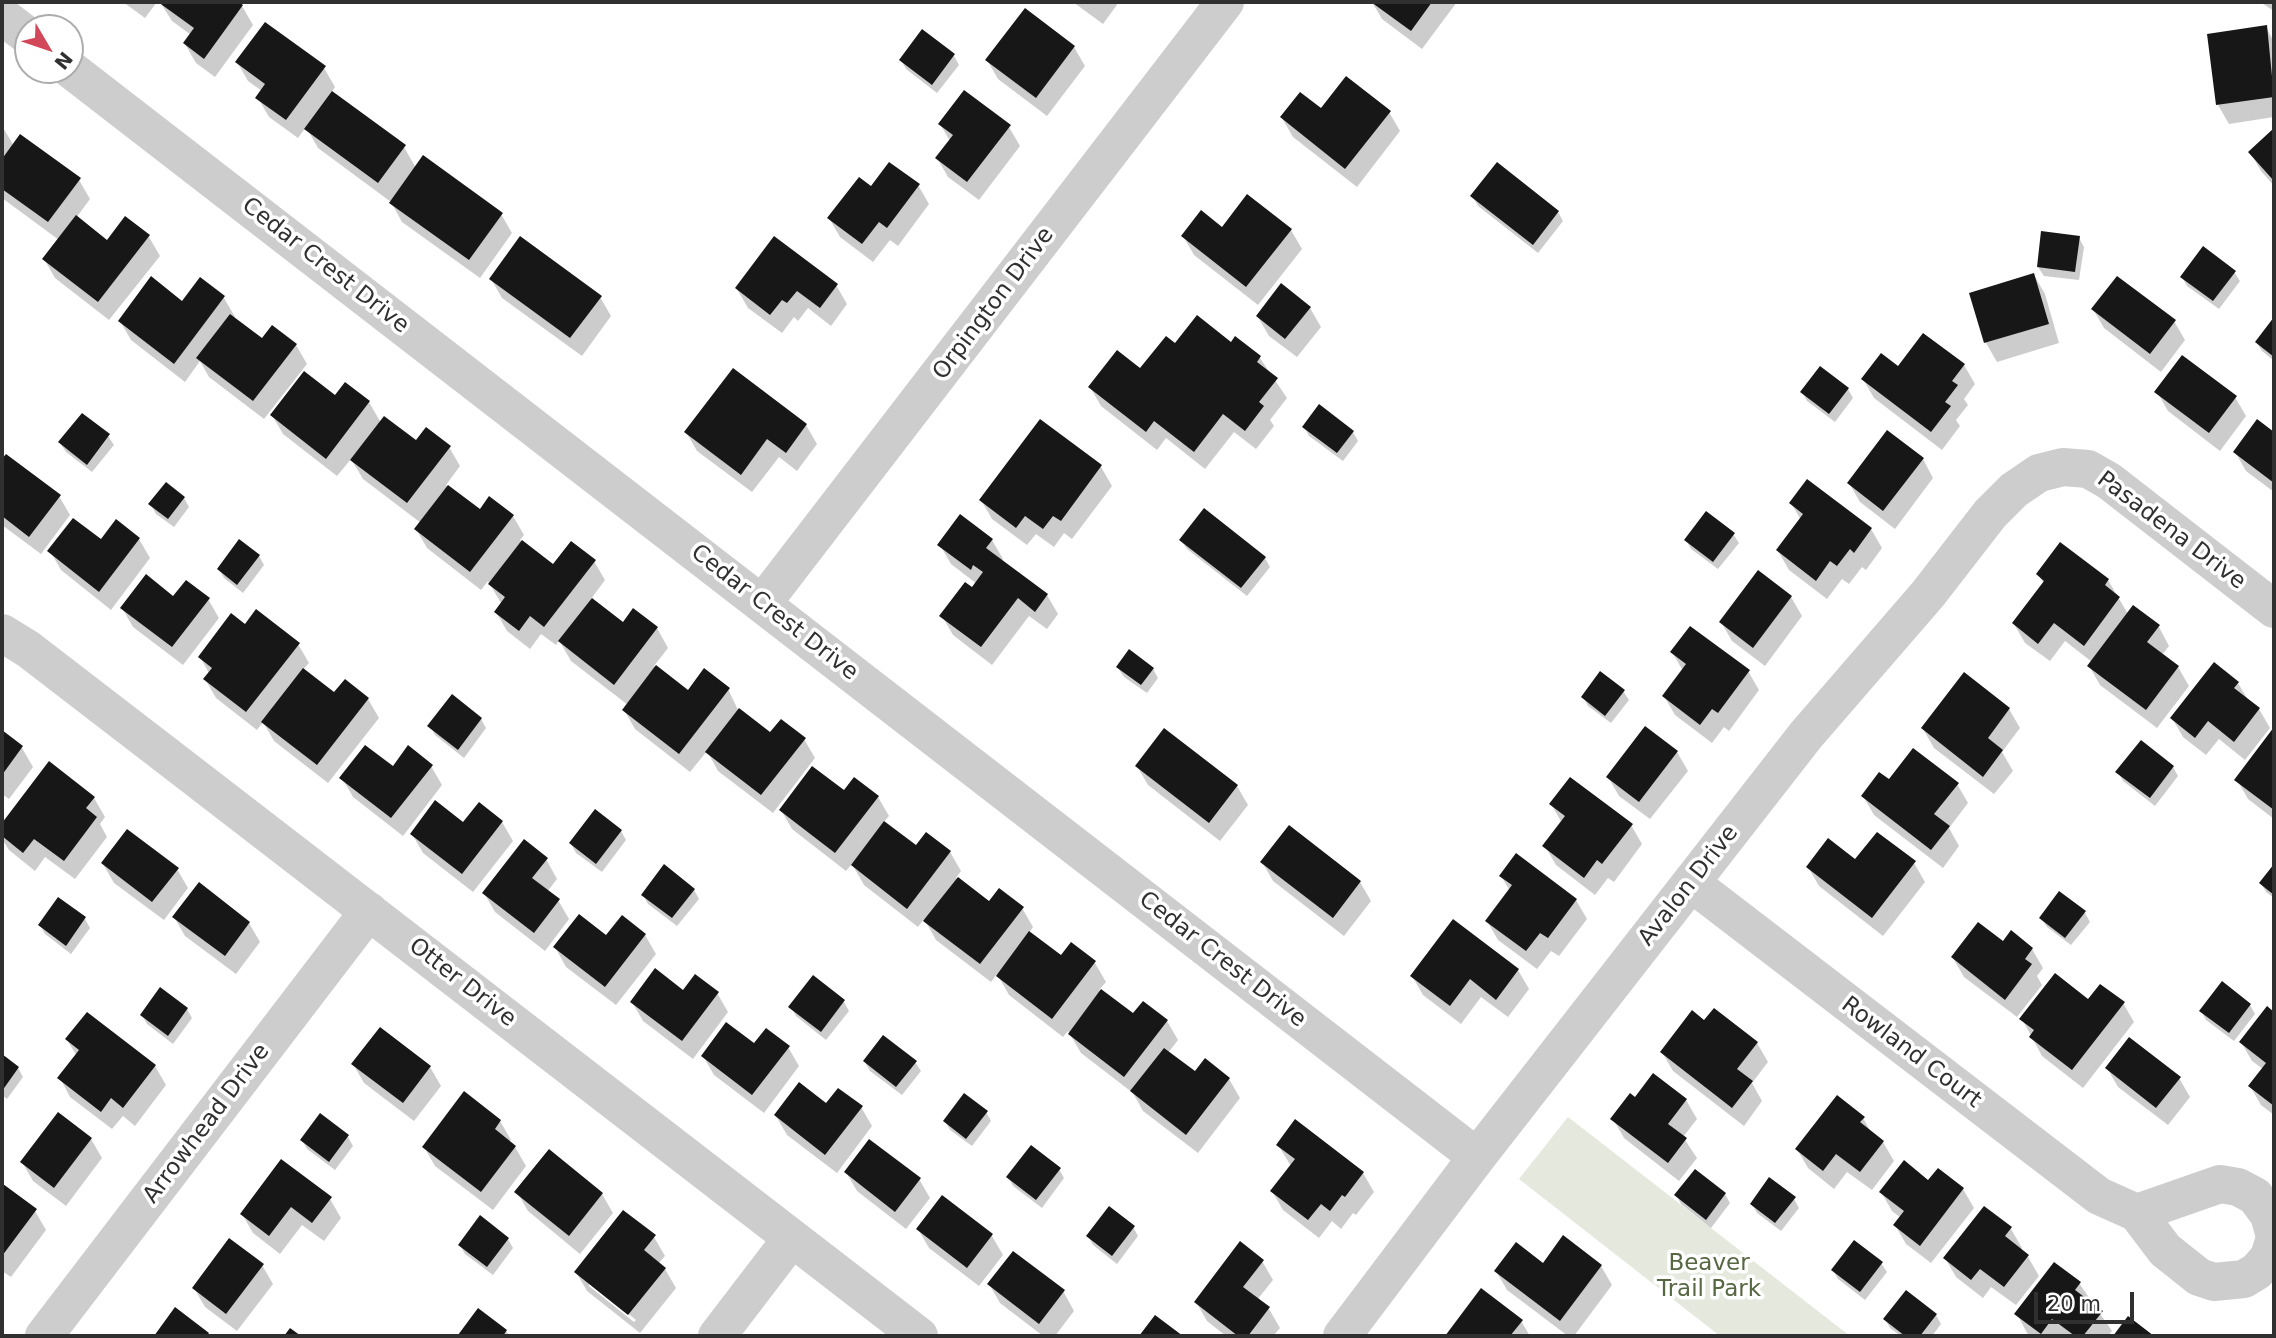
<!DOCTYPE html>
<html>
<head>
<meta charset="utf-8">
<style>
	body { margin:0 }
	#map { position:relative; width:2276px; height:1338px; overflow:hidden; background:#fff; font-family:"DejaVu Sans",sans-serif }
	canvas { display:block }
	.frame { position:absolute; inset:0; border:4px solid #303030; pointer-events:none }
	.north { position:absolute; left:14px; top:14px; width:70px; height:70px; box-sizing:border-box; background:#fff; border:2px solid #acacac; border-radius:50%; rotate:129deg; font-size:19px; font-weight:700; line-height:28px; text-align:center; color:#303030 }
	.north::after { content:''; display:block; margin:auto; width:24px; height:32px; background:#d2475a; clip-path:polygon(50% 0,100% 100%,50% 72%,0 100%) }
	.scale { position:absolute; left:2034px; top:1292px; width:100px; height:32px; box-sizing:border-box; border:4px solid #303030; border-top:0; padding-left:9px; font-size:21px; line-height:24px; white-space:nowrap; color:#303030; -webkit-text-stroke:5px #fff; paint-order:stroke }
</style>
</head>
<body>
<div id="map">
<canvas width="2276" height="1338"></canvas>
<div class="frame"></div>
<div class="north">N</div>
<div class="scale">20 m</div>
</div>
<script>
const g = document.querySelector('canvas').getContext('2d');
g.lineJoin = 'round';
function fill(path, color) { g.fillStyle = color; g.fill(path, 'evenodd'); }
const shape = rows => new Path2D(rows.map(r => 'M' + r).join(''));
function trace(path, color, width, dash) { g.strokeStyle = color; g.lineWidth = width; g.lineCap = dash ? 'butt' : 'round'; g.setLineDash(dash || []); g.stroke(path); }
function drawText(font, color, halo, rows, align = 'center') {
  g.font = font + ' "DejaVu Sans",sans-serif'; g.lineWidth = 7; g.setLineDash([]); g.textBaseline = 'middle'; g.strokeStyle = halo; g.fillStyle = color; for (const [text, x, y, turn = 0] of rows) {
    g.save(); g.translate(x, y); g.rotate((+turn || 0) * Math.PI / 180); g.textAlign = isNaN(turn) ? turn : align; if (halo) g.strokeText(text, 0, 0); g.fillText(text, 0, 0); g.restore();
  }
}
fill(shape([
	[1568,1117,1850,1336,1720,1336,1519,1179]
]), '#e4e8dd');
fill(shape([
	[123,2,157,2,145,18],
	[160,2,236,2,242,6,253,25,215,77,196,63,185,44,191,35,172,21],
	[1073,2,1119,2,1103,24],
	[1372,2,1457,2,1422,49,1382,19],
	[2260,2,2274,2,2274,11],
	[2266,27,2274,42,2274,117,2229,124,2218,105],
	[1074,47,1085,66,1047,116,998,79,987,60],
	[954,56,959,65,937,93,906,69,901,60],
	[237,62,324,68,335,87,331,93,404,147,416,168,501,214,512,233,480,278,402,222,391,202,318,148,306,127,298,138,269,117,258,98,262,91,248,81],
	[1321,111,1389,112,1400,131,1357,187,1293,137,1282,118],
	[940,124,1009,127,1020,146,979,200,948,177,937,158,950,141],
	[2,126,14,146,79,180,90,199,76,218,108,242,149,237,160,256,109,320,55,278,44,259,59,240,2,198],
	[2274,130,2274,186,2261,171,2250,152],
	[918,185,929,204,898,246,890,240,873,262,840,237,829,218,871,189],
	[1473,197,1558,212,1563,221,1538,253,1478,206],
	[1222,229,1291,230,1302,249,1258,305,1194,255,1183,236],
	[2079,238,2084,247,2079,280,2044,276,2038,267],
	[2234,272,2240,281,2219,309,2187,286,2182,277],
	[2034,275,2045,294,2059,343,1997,362,1986,343,1971,294],
	[491,279,600,297,611,316,582,356,502,298],
	[201,280,224,298,235,317,233,319,262,341,296,345,307,364,264,419,209,377,200,361,185,382,131,340,120,321,183,303],
	[836,285,847,304,831,326,808,308,798,321,794,317,782,333,748,308,737,289],
	[1310,308,1321,327,1297,357,1269,336,1258,317],
	[2093,309,2174,321,2185,340,2161,372,2104,328],
	[2274,320,2274,361,2262,351,2257,343],
	[1236,339,1260,358,1287,398,1270,420,1274,426,1256,449,1234,432,1205,469,1166,438,1157,450,1101,406,1090,387,1141,370,1176,346,1231,344],
	[1964,365,1975,384,1964,399,1968,405,1956,420,1960,426,1942,450,1874,398,1863,379,1898,368],
	[733,370,806,425,817,444,797,471,779,457,752,492,697,451,686,432],
	[345,384,369,402,381,423,416,442,449,447,460,466,446,485,480,511,513,516,524,535,520,540,553,566,594,561,605,580,591,599,623,624,657,628,668,648,654,666,688,692,728,689,738,710,771,734,804,739,815,758,773,813,718,771,707,751,690,772,635,729,624,710,628,705,571,661,559,640,556,645,541,634,530,649,507,631,496,612,501,603,488,581,481,590,427,548,416,529,421,523,363,479,351,459,337,476,283,434,272,415,335,398],
	[1848,389,1853,398,1835,422,1807,401,1802,392],
	[2157,392,2235,397,2246,416,2220,451,2168,411],
	[1040,421,1101,467,1112,486,1072,539,1064,533,1054,547,1036,534,1027,545,992,519,981,500],
	[2258,421,2274,434,2274,492,2246,471,2235,452],
	[1304,427,1353,432,1358,441,1343,461,1309,436],
	[108,436,114,445,92,472,66,452,60,443],
	[6,456,59,496,70,515,41,554,2,525,2,462],
	[1923,459,1933,478,1895,529,1860,502,1849,483],
	[1807,481,1871,529,1882,548,1866,570,1862,567,1849,584,1842,579,1827,599,1789,570,1778,551,1801,520,1791,503],
	[184,498,189,507,174,527,156,514,151,505],
	[117,522,139,539,150,558,111,610,61,570,50,551,101,542],
	[1733,534,1739,543,1718,569,1691,549,1686,540],
	[992,540,1003,559,1001,562,1047,595,1058,614,1047,629,1029,616,992,665,953,635,942,616,977,584,951,564,940,545],
	[1181,540,1265,558,1270,567,1247,596,1187,549],
	[259,556,264,565,243,593,224,578,219,569],
	[2038,574,2108,580,2128,614,2159,627,2169,646,2162,655,2178,667,2189,686,2157,728,2100,685,2089,666,2092,662,2065,641,2050,661,2025,643,2014,624,2044,584],
	[1791,597,1802,616,1765,666,1732,641,1721,622],
	[174,598,208,599,219,618,183,665,133,627,122,608],
	[245,626,298,644,309,663,303,670,334,694,368,699,379,718,328,783,274,741,263,722,257,730,216,698,205,679,209,673,200,657],
	[1672,652,1748,671,1759,690,1729,731,1724,727,1712,743,1675,715,1664,696,1683,671],
	[1118,668,1153,669,1158,678,1147,693,1124,677],
	[1964,675,2009,709,2020,728,2002,752,2013,771,1994,794,1934,748,1923,729],
	[2238,683,2248,700,2259,709,2270,728,2245,760,2219,739,2206,755,2183,737,2172,718],
	[1623,691,1629,700,1611,723,1588,706,1583,697],
	[481,719,486,728,464,758,435,735,430,726],
	[2274,730,2274,819,2248,799,2237,780],
	[2,732,22,748,33,767,9,799,2,794],
	[1677,752,1688,771,1650,819,1619,796,1608,777],
	[49,764,94,798,105,817,100,824,107,837,75,879,45,857,35,871,9,850,2,839,2,826],
	[431,766,442,785,403,836,353,797,342,778,393,768],
	[1137,766,1237,786,1248,805,1220,841,1148,785],
	[2173,767,2178,776,2155,806,2123,781,2118,772],
	[1889,781,1957,784,1968,803,1949,828,1959,846,1943,868,1874,815,1863,796],
	[844,792,878,797,889,816,883,823,916,848,950,852,961,871,956,878,989,903,1022,908,1033,927,1029,933,1061,958,1095,963,1106,982,1099,990,1133,1016,1167,1021,1178,1040,1168,1053,1196,1074,1229,1079,1240,1098,1198,1153,1143,1111,1133,1093,1081,1053,1068,1031,1063,1037,1009,995,997,974,991,982,936,940,924,919,918,927,864,885,852,864,846,871,792,829,781,810],
	[1551,804,1631,825,1642,844,1614,882,1608,878,1595,895,1556,865,1545,846,1562,823],
	[502,822,513,841,473,892,423,853,412,834,464,824],
	[621,831,626,840,602,872,576,853,571,844],
	[546,859,557,879,547,892,558,900,569,919,545,951,495,912,484,893],
	[1262,862,1360,882,1371,901,1344,936,1273,881],
	[1856,862,1914,863,1925,882,1883,936,1819,886,1808,867],
	[103,864,177,869,188,888,164,920,114,883],
	[2274,867,2274,898,2266,892,2261,883],
	[1501,876,1576,900,1587,919,1559,956,1551,951,1537,969,1498,940,1487,921,1510,891],
	[694,890,699,899,677,926,648,904,643,895],
	[59,899,85,919,90,928,71,954,45,934,40,925],
	[2085,913,2090,922,2071,945,2047,927,2041,918],
	[174,917,249,923,260,942,236,974,185,936],
	[645,935,656,954,616,1005,566,967,555,947,606,937],
	[2003,944,2032,949,2043,968,2037,976,2042,985,2017,1017,1964,977,1953,958],
	[1518,970,1529,989,1508,1017,1481,997,1461,1024,1423,995,1412,976],
	[813,978,844,1002,849,1011,826,1040,796,1016,791,1007],
	[683,992,717,993,728,1012,693,1059,643,1021,632,1002],
	[2123,1003,2134,1022,2083,1088,2042,1056,2022,1019],
	[2250,1005,2255,1014,2234,1041,2206,1020,2201,1011],
	[2267,1008,2274,1014,2274,1115,2261,1105,2250,1086,2263,1069,2252,1061,2241,1042],
	[187,1009,192,1018,173,1044,147,1024,142,1015],
	[1705,1022,1757,1043,1768,1062,1752,1083,1762,1101,1744,1126,1673,1071,1662,1052],
	[67,1040,155,1066,166,1085,135,1126,123,1116,112,1129,70,1097,60,1078,77,1056],
	[754,1045,788,1047,799,1066,764,1113,714,1075,703,1056],
	[2,1056,18,1068,23,1077,7,1099,2,1095],
	[865,1062,915,1062,921,1071,902,1095,870,1071],
	[353,1064,430,1067,441,1086,414,1121,364,1083],
	[2107,1068,2179,1078,2190,1097,2168,1125,2118,1087],
	[1635,1100,1686,1100,1697,1119,1683,1137,1697,1158,1679,1181,1624,1138,1613,1119],
	[827,1106,861,1107,872,1126,837,1173,787,1135,776,1116],
	[986,1112,991,1121,972,1146,950,1130,945,1121],
	[1863,1118,1872,1134,1883,1142,1894,1161,1872,1190,1847,1172,1834,1189,1808,1168,1797,1149],
	[500,1121,511,1140,509,1142,515,1147,526,1166,493,1210,435,1166,424,1147],
	[348,1137,353,1146,335,1170,307,1149,302,1140],
	[91,1139,102,1158,66,1206,33,1181,22,1162],
	[1278,1145,1363,1173,1374,1192,1356,1215,1353,1213,1341,1229,1332,1221,1319,1238,1283,1210,1272,1191,1291,1166],
	[1059,1169,1064,1178,1042,1208,1013,1186,1008,1177],
	[846,1172,919,1179,930,1198,906,1229,857,1191],
	[1928,1182,1963,1189,1974,1208,1931,1263,1906,1244,1895,1225,1901,1218,1892,1211,1881,1192],
	[3,1187,35,1211,46,1230,11,1277,2,1271],
	[517,1192,602,1194,613,1213,580,1254,528,1211],
	[1725,1194,1730,1203,1711,1228,1681,1204,1676,1195],
	[942,1198,992,1236,1003,1255,979,1286,929,1248,918,1229],
	[330,1199,341,1218,324,1241,302,1225,280,1254,253,1233,242,1214],
	[1794,1199,1799,1208,1781,1231,1757,1213,1752,1204],
	[480,1218,508,1239,513,1248,493,1275,465,1254,460,1245],
	[1133,1227,1138,1236,1117,1264,1093,1245,1088,1236],
	[2011,1229,2022,1248,2020,1250,2028,1257,2039,1276,2016,1305,1991,1287,1983,1298,1956,1277,1945,1258],
	[654,1237,665,1256,658,1264,665,1269,676,1288,640,1333,587,1291,576,1272],
	[589,1282,636,1320,634,1322,589,1286],
	[1564,1238,1601,1266,1612,1285,1574,1336,1568,1336,1507,1290,1496,1271,1543,1265],
	[1262,1261,1273,1280,1257,1300,1269,1309,1280,1328,1273,1336,1226,1336,1207,1321,1196,1302],
	[1881,1263,1887,1272,1865,1300,1838,1279,1833,1270],
	[262,1265,273,1284,237,1331,205,1307,194,1288],
	[2079,1283,2112,1331,2108,1336,2032,1336,2027,1333,2017,1314],
	[989,1284,1063,1291,1074,1311,1055,1336,1043,1336,1000,1303],
	[1481,1291,1521,1321,1530,1336,1447,1336],
	[1906,1292,1936,1315,1941,1324,1932,1336,1901,1336,1890,1328,1885,1319],
	[506,1331,509,1336,460,1335]
]), '#0003');
fill(shape([
	[158,2,239,2,243,5,204,59,183,43,194,28],
	[1371,2,1432,2,1411,31],
	[1025,8,1075,46,1036,98,985,60],
	[265,22,326,66,286,120,255,98,265,84,235,62],
	[2267,25,2274,97,2216,105,2207,34],
	[922,29,955,54,932,85,899,60],
	[1346,76,1391,111,1345,169,1280,117,1300,92,1321,108],
	[964,90,1011,125,967,182,935,158,953,135,938,124],
	[332,91,406,145,378,183,304,129],
	[2274,128,2274,181,2248,152],
	[20,134,81,178,48,222,2,189,2,159],
	[423,155,503,213,469,260,389,203],
	[889,162,920,184,887,228,879,222,862,244,827,218,859,177,871,186],
	[1497,162,1559,211,1533,245,1470,196],
	[1247,194,1292,229,1246,287,1181,236,1201,210,1222,227],
	[76,215,107,240,125,216,150,235,98,302,42,259],
	[2041,231,2080,236,2075,272,2037,267],
	[520,236,602,296,570,338,489,279],
	[774,236,838,284,820,308,797,291,787,303,782,300,770,315,735,288],
	[2203,246,2236,271,2213,301,2180,277],
	[2034,273,2049,324,1984,343,1969,293],
	[151,276,182,301,200,277,225,296,174,364,118,321],
	[2117,276,2176,320,2150,354,2091,309],
	[1281,283,1311,307,1285,339,1256,316],
	[230,314,262,338,272,325,297,344,253,401,196,358],
	[1197,315,1231,342,1235,336,1261,356,1257,362,1278,378,1259,402,1264,406,1245,431,1223,414,1194,452,1154,421,1146,432,1088,387,1117,350,1140,368,1166,336,1175,343],
	[2274,317,2274,357,2255,342],
	[1923,333,1965,364,1952,381,1958,385,1945,402,1951,406,1931,432,1861,379,1881,353,1898,366],
	[2182,355,2237,396,2209,433,2154,392],
	[1820,366,1849,388,1829,414,1800,392],
	[733,368,807,424,786,453,767,439,741,475,684,432],
	[304,371,335,395,345,382,370,401,326,459,270,415],
	[1319,404,1354,431,1337,453,1302,427],
	[82,413,110,434,87,465,58,442],
	[384,416,416,440,426,427,451,446,407,503,350,460],
	[1040,419,1102,465,1061,521,1053,516,1043,529,1025,516,1016,528,979,500],
	[2257,419,2274,432,2274,483,2233,452],
	[1887,430,1924,458,1883,511,1847,483],
	[6,454,61,495,29,537,2,516,2,459],
	[1807,479,1872,528,1854,553,1850,549,1837,566,1830,561,1816,581,1776,550,1803,514,1789,503],
	[166,482,185,497,168,519,148,504],
	[448,485,480,509,489,496,514,515,470,572,414,529],
	[1204,508,1266,557,1241,588,1179,540],
	[1706,511,1735,533,1713,562,1684,540],
	[960,514,993,539,986,548,1048,594,1035,612,1018,598,981,647,939,616,965,582,972,587,983,572,973,565,971,570,937,545],
	[73,518,101,539,116,519,140,538,99,592,47,551],
	[239,539,260,555,237,585,217,569],
	[522,540,553,564,571,541,596,560,544,627,530,616,519,631,494,612,505,597,488,584],
	[2060,542,2109,579,2105,585,2120,597,2084,646,2054,623,2038,644,2012,623,2044,581,2036,574],
	[1758,570,1792,596,1753,648,1719,622],
	[146,574,173,596,186,580,210,598,172,647,120,608],
	[592,598,623,622,633,608,658,627,614,685,558,641],
	[2133,605,2160,625,2147,642,2179,666,2146,710,2087,666],
	[256,609,300,643,246,712,203,679,212,668,198,657,231,613,245,624],
	[1690,626,1750,670,1718,713,1712,709,1700,725,1662,696,1686,664,1670,652],
	[1129,649,1154,668,1141,685,1116,667],
	[2214,662,2239,682,2234,688,2260,708,2234,742,2208,721,2195,738,2170,718],
	[656,665,688,690,704,668,730,688,679,754,622,710],
	[303,668,334,692,345,679,369,698,317,765,261,722],
	[1600,671,1625,690,1605,716,1581,697],
	[1964,672,2010,708,1988,738,2003,750,1983,777,1921,728],
	[452,694,482,718,458,750,427,726],
	[739,708,770,732,781,719,806,738,761,795,705,752],
	[1645,726,1678,751,1639,802,1606,777],
	[2274,727,2274,810,2234,780],
	[1164,728,1238,785,1209,823,1135,766],
	[2,730,23,746,2,775],
	[2141,740,2174,766,2150,798,2115,772],
	[365,745,393,766,408,745,433,765,391,818,339,778],
	[1913,748,1959,783,1934,814,1950,826,1931,850,1861,796,1879,772,1889,779],
	[49,761,95,797,86,808,97,817,64,861,34,839,23,853,2,836,2,823],
	[812,766,844,790,854,777,879,796,835,853,779,810],
	[1570,777,1633,824,1602,864,1597,860,1584,878,1542,846,1565,816,1549,804],
	[435,800,463,822,479,802,503,821,462,874,410,834],
	[595,809,622,830,596,864,569,843],
	[884,821,916,845,926,832,951,851,907,909,851,865],
	[1289,825,1361,881,1333,918,1260,862],
	[127,829,179,868,152,902,101,863],
	[1877,832,1916,861,1872,918,1806,867,1828,838,1855,859],
	[524,839,548,858,532,878,560,899,534,933,482,893],
	[1516,853,1577,899,1548,938,1540,933,1526,951,1485,921,1512,885,1499,876],
	[664,864,695,889,672,918,641,895],
	[2274,864,2274,895,2259,883],
	[958,877,989,901,999,888,1024,907,980,964,923,921],
	[199,882,250,922,225,956,172,917],
	[2059,891,2086,911,2065,938,2039,918],
	[58,897,86,917,66,946,38,925],
	[579,914,606,935,622,915,646,934,605,987,553,947],
	[1453,919,1519,969,1496,1000,1470,979,1450,1006,1410,976],
	[1978,922,2003,941,2011,930,2033,948,2025,959,2032,964,2005,1000,1951,957],
	[1029,931,1061,955,1071,942,1096,961,1052,1019,996,976],
	[655,968,683,990,695,974,719,992,682,1041,630,1002],
	[2055,973,2088,999,2100,984,2125,1002,2072,1070,2029,1037,2034,1030,2019,1019],
	[813,975,845,1000,821,1032,788,1007],
	[2222,981,2251,1004,2229,1033,2199,1011],
	[160,987,188,1008,168,1036,140,1015],
	[1101,989,1133,1013,1143,1001,1168,1020,1124,1077,1068,1034],
	[2267,1006,2274,1012,2274,1106,2248,1086,2266,1063,2239,1042],
	[1714,1008,1758,1042,1737,1069,1753,1081,1732,1108,1660,1052,1692,1010,1704,1020],
	[87,1012,156,1065,123,1108,111,1098,101,1112,57,1078,79,1050,65,1039],
	[726,1022,754,1043,766,1028,790,1046,752,1095,701,1056],
	[380,1027,431,1066,403,1103,351,1064],
	[883,1035,917,1061,896,1087,863,1061],
	[2129,1037,2181,1077,2156,1108,2105,1068],
	[1164,1048,1195,1071,1205,1058,1230,1078,1186,1135,1130,1091],
	[2,1054,19,1067,2,1091],
	[1653,1073,1687,1099,1668,1124,1687,1138,1668,1163,1610,1119,1630,1093,1635,1097],
	[799,1082,826,1103,838,1088,863,1106,825,1155,774,1115],
	[464,1091,501,1120,495,1129,516,1146,481,1192,422,1147],
	[964,1093,988,1111,966,1139,943,1121],
	[1837,1095,1865,1117,1860,1122,1884,1141,1860,1172,1836,1154,1823,1171,1795,1149],
	[58,1112,92,1138,54,1188,20,1162],
	[320,1113,349,1135,329,1162,300,1140],
	[1295,1119,1364,1172,1345,1197,1342,1195,1330,1211,1321,1204,1308,1220,1270,1191,1295,1159,1276,1145],
	[869,1139,921,1178,895,1212,844,1172],
	[1031,1145,1061,1168,1036,1200,1006,1177],
	[549,1149,603,1193,569,1236,514,1192],
	[281,1159,332,1197,312,1223,291,1207,269,1236,240,1214],
	[1904,1160,1928,1180,1938,1168,1964,1188,1920,1246,1893,1225,1904,1211,1879,1192],
	[1695,1169,1726,1193,1706,1220,1674,1195],
	[1769,1177,1796,1197,1775,1223,1750,1204],
	[3,1184,37,1209,2,1256,2,1186],
	[942,1195,993,1234,967,1268,916,1229],
	[1109,1206,1135,1226,1112,1256,1086,1236],
	[1984,1206,2012,1227,2005,1236,2029,1255,2004,1287,1980,1269,1971,1280,1943,1258],
	[623,1210,656,1235,644,1250,666,1268,628,1315,574,1272],
	[480,1215,509,1238,487,1267,458,1245],
	[1563,1235,1602,1265,1560,1321,1494,1271,1516,1242,1543,1263],
	[229,1238,264,1264,226,1314,192,1288],
	[1854,1240,1883,1262,1860,1292,1831,1270],
	[1240,1241,1264,1260,1243,1287,1270,1307,1248,1336,1238,1336,1194,1302],
	[1013,1251,1065,1290,1039,1324,987,1284],
	[2054,1262,2081,1282,2075,1290,2103,1311,2083,1336,2075,1336,2052,1319,2041,1334,2014,1314],
	[1481,1288,1523,1320,1510,1336,1445,1336],
	[1906,1290,1937,1314,1920,1336,1905,1336,1883,1319],
	[175,1307,209,1333,207,1336,154,1336],
	[478,1308,507,1330,503,1336,458,1335],
	[1155,1315,1183,1336,1139,1336],
	[2128,1316,2154,1336,2113,1336],
	[290,1328,301,1336,284,1336]
]), '#171717');
trace(shape([
	[2,16,28,36],
	[70,69,1477,1157],
	[762,604,1225,2],
	[2,633,28,649,184,769,919,1336],
	[1691,883,2099,1196,2137,1213,2165,1250,2199,1277,2214,1282,2244,1279,2257,1271,2269,1257,2274,1241],
	[2137,1213,2220,1184,2238,1187,2255,1196,2269,1215,2274,1233],
	[44,1336,369,911],
	[717,1336,792,1238],
	[1342,1336,1477,1157,1806,735,1928,594,1990,514,2014,490,2039,473,2063,467,2088,469,2109,481,2274,609]
]), '#cdcdcd', 38);
drawText('23px', '#303030', '#fff', [
	["Cedar Crest Drive",325,266,38],
	["Orpington Drive",994,304,-53],
	["Pasadena Drive",2171,531,37],
	["Cedar Crest Drive",774,613,38],
	["Avalon Drive",1689,886,-52],
	["Cedar Crest Drive",1222,960,38],
	["Otter Drive",462,983,38],
	["Rowland Court",1911,1053,37],
	["Arrowhead Drive",207,1124,-53]
]);
drawText('23px', '#566742', '#fff', [
	["Beaver",1709,1264],
	["Trail Park",1709,1290]
]);
</script>
</body>
</html>
